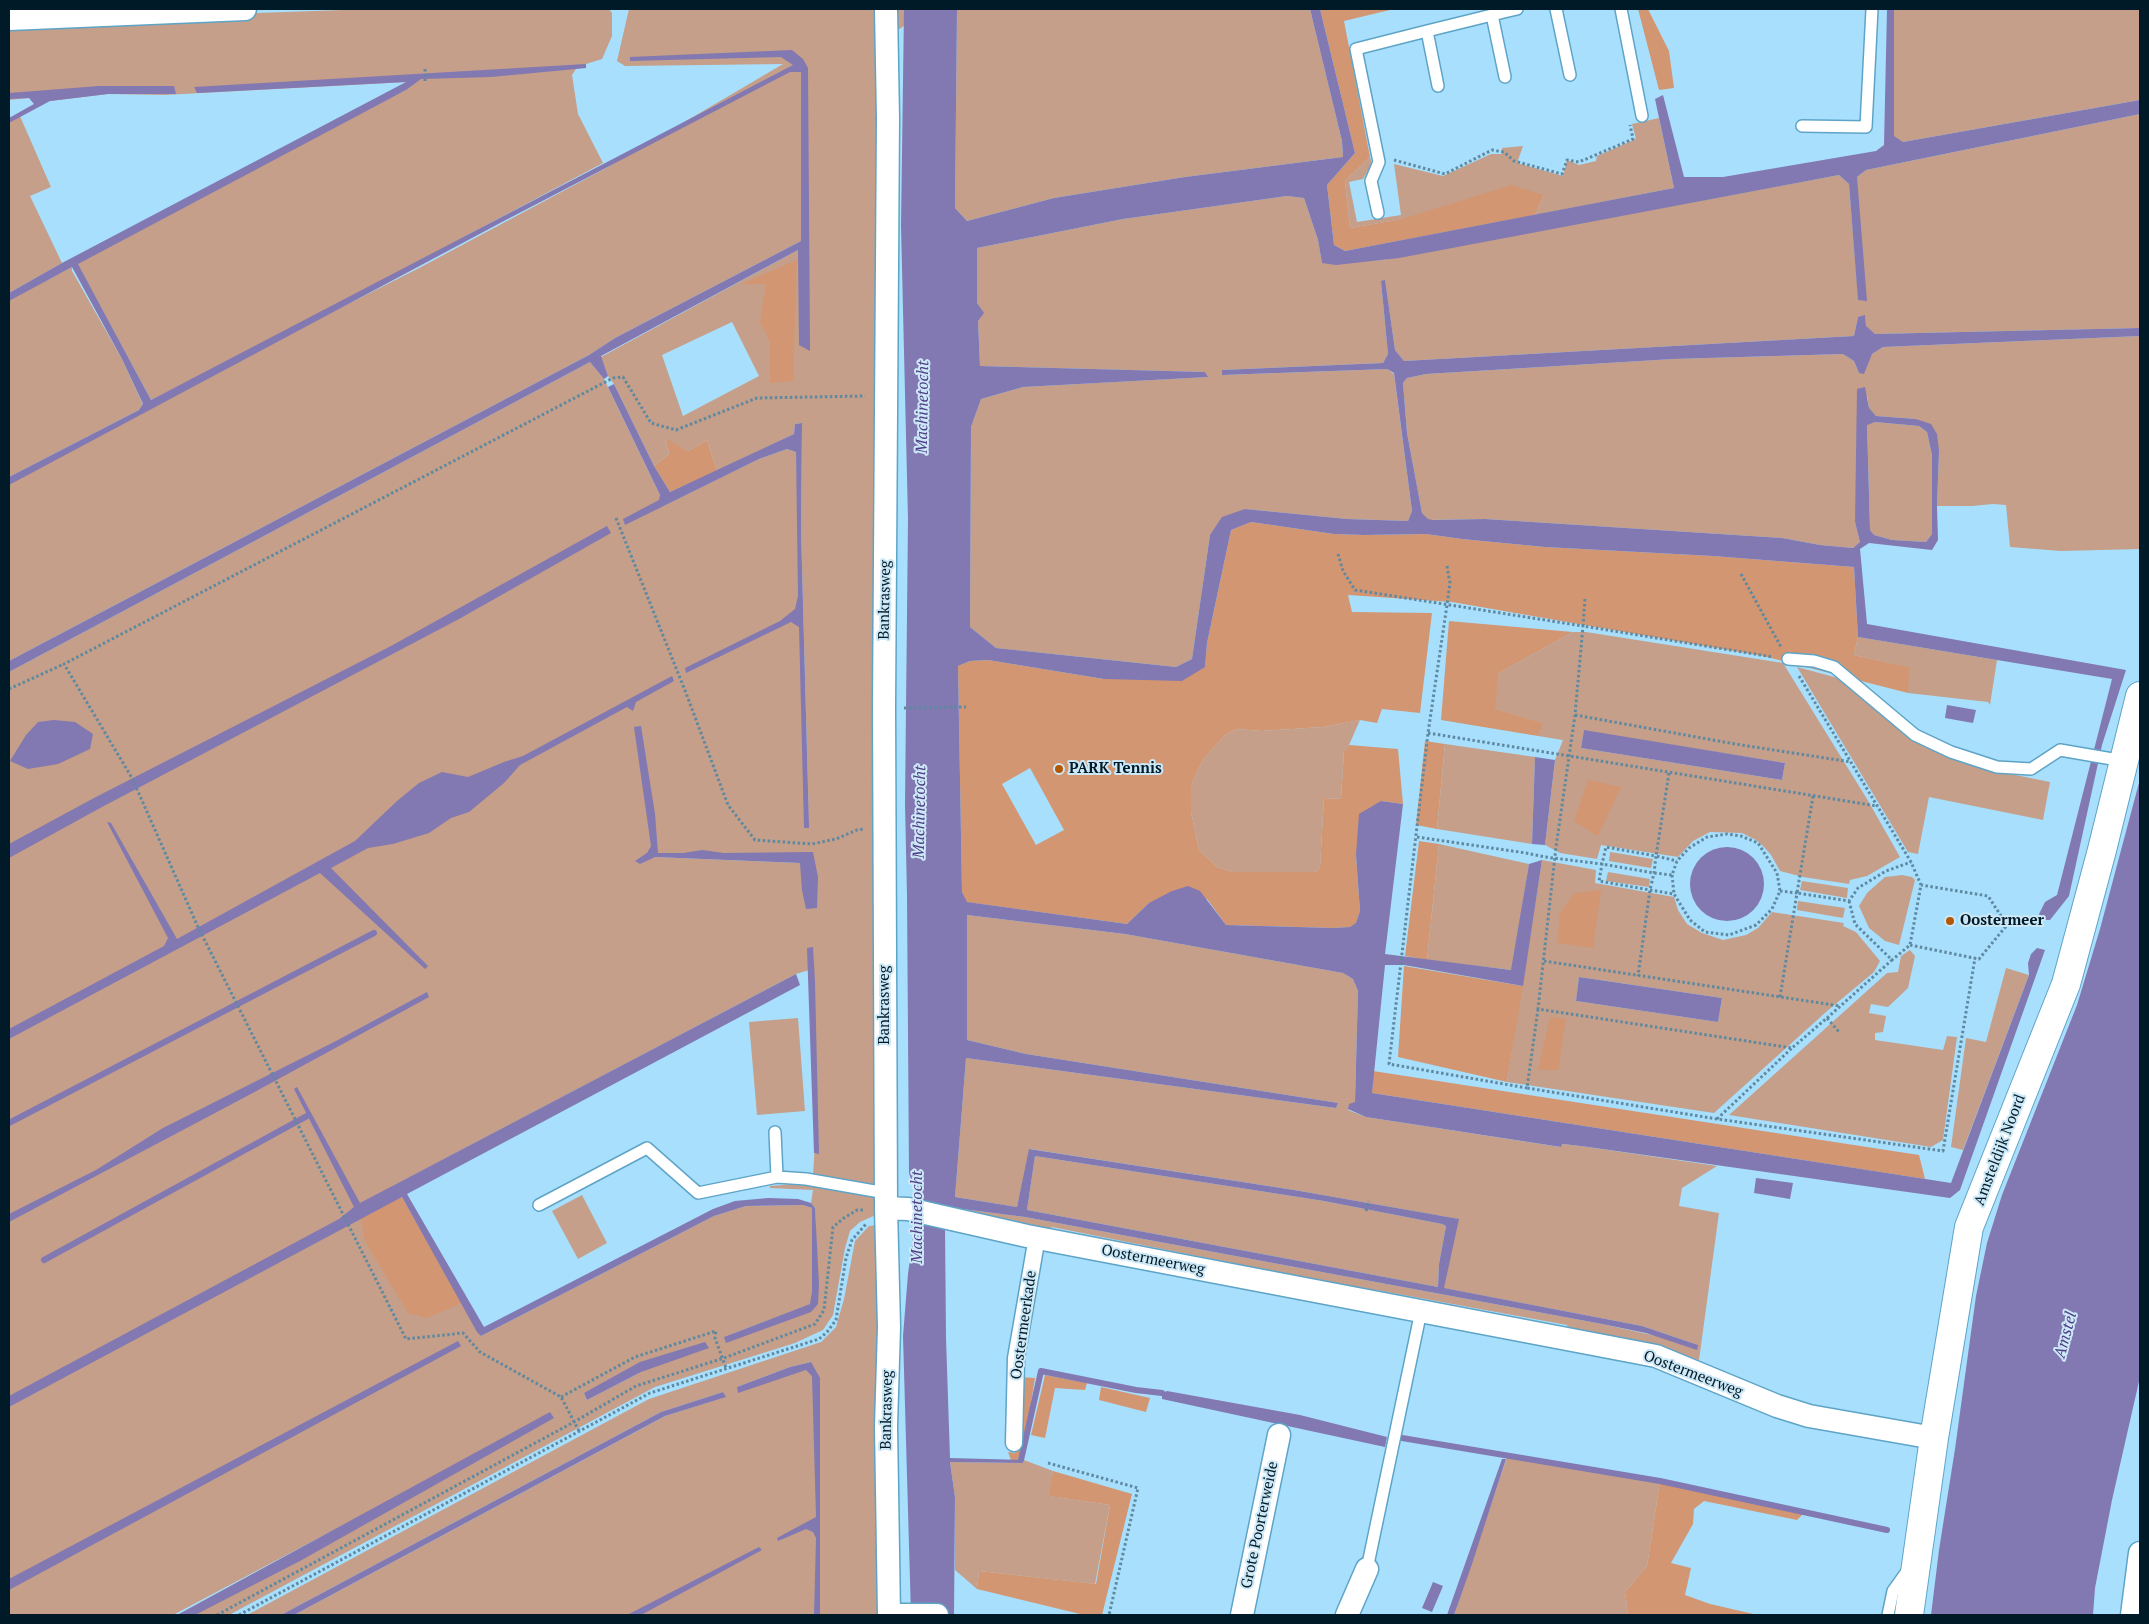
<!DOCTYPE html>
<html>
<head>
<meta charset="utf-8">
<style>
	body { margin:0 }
	#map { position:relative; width:2149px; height:1624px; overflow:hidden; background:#a8dffd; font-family:"PT Serif",serif }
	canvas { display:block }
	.frame { position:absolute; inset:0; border:10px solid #001a27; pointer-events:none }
</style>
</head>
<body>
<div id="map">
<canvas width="2149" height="1624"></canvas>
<div class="frame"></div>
</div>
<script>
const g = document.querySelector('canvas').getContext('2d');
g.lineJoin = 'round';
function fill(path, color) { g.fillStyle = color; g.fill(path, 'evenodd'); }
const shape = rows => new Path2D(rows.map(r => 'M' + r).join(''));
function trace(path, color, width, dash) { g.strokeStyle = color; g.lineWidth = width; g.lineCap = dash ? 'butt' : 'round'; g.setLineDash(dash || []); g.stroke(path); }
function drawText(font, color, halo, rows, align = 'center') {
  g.font = font + ' "PT Serif",serif'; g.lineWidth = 4; g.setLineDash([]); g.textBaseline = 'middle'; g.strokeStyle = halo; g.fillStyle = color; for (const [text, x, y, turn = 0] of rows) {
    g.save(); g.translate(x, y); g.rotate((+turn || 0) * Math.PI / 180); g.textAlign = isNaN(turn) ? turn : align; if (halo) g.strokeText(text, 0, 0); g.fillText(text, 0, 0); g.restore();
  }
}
fill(shape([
	[372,9,609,9,612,13,612,36,602,59,586,64,576,69,572,75,578,114,603,163,274,338,151,400,75,259,406,90,407,82,164,95,108,94,50,101,29,98,9,100,9,24,110,18],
	[629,9,877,9,876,1185,813,1176,815,1142,815,982,808,954,809,970,796,974,393,1186,481,1336,714,1216,746,1206,803,1205,812,1208,812,1291,811,1304,724,1337,818,1304,815,1208,811,1203,813,1190,770,1188,770,1186,811,1183,876,1197,878,1214,860,1222,850,1231,845,1248,833,1315,823,1330,795,1343,655,1387,229,1615,184,1615,466,1460,173,1615,9,1615,9,672,590,362,604,379,660,495,663,506,759,459,787,449,796,452,809,828,801,529,802,423,795,424,794,434,717,471,707,440,688,451,665,439,669,454,654,466,614,384,608,376,601,357,798,250,801,241,615,338,589,355,9,661,9,484,269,344,421,267,608,167,783,64,625,66,617,61],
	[732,322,759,376,683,416,662,355],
	[806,855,800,863,655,857],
	[709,1347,641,1372,587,1400,584,1393],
	[891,9,904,9,905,25,894,33],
	[957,9,1310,9,1342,141,1343,157,1185,177,1054,198,967,221,955,208],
	[1887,9,2140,9,2140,100,1903,142,1894,137],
	[19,114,51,187,30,196,62,263,9,293,9,119],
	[2140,114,2140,328,1875,334,1866,327,1865,316,1858,317,1854,336,1404,361,1395,350,1385,281,1381,281,1388,354,1383,363,1222,370,1223,375,1387,369,1394,374,1412,511,1408,521,1347,519,1245,509,1210,535,1192,659,1176,667,996,648,970,627,971,427,981,399,1023,387,1207,377,1205,372,980,366,978,321,983,313,977,303,977,248,1123,219,1287,196,1304,198,1318,240,1322,263,1382,260,1839,175,1849,184,1858,295,1857,177,1866,170],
	[1659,118,1674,188,1535,215,1544,195,1350,228,1345,181,1370,157,1372,165,1363,179,1349,182,1357,222,1401,215,1394,164,1443,176,1491,154,1502,154,1502,148,1523,146,1517,163,1563,176,1567,160,1579,165,1596,161,1597,156,1636,139,1632,124],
	[72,267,72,271,122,359,143,405,139,410,9,477,9,300],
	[2140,336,2140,549,2061,551,2010,547,2006,505,1993,504,1972,506,1937,506,1939,451,1925,423,1916,419,1876,416,1869,409,1867,394,1855,522,1860,542,1853,548,1820,545,1782,538,1485,519,1428,520,1422,513,1407,433,1403,383,1407,378,1426,374,1673,359,1843,354,1854,361,1859,373,1872,354,1883,347],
	[1875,422,1919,426,1927,432,1932,455,1932,534,1926,542,1892,540,1874,535,1870,530,1867,424],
	[1573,632,1586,632,1783,663,1867,799,1900,857,1867,876,1850,880,1849,884,1803,877,1780,871,1771,855,1764,847,1756,840,1742,833,1710,832,1693,841,1678,857,1601,845,1597,859,1560,853,1545,845,1555,760,1563,740,1538,736,1542,723,1494,709,1499,673],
	[1584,731,1785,763,1782,780,1581,748],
	[1858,637,1997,660,1990,705,1988,702,1908,693,1908,667,1854,655],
	[1797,667,1838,678,1912,737,1937,751,1986,769,2050,782,2043,820,1929,797,1918,854,1908,852],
	[1360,720,1349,745,1344,751,1341,799,1324,798,1320,867,1316,872,1233,872,1217,867,1199,850,1191,812,1191,785,1203,760,1224,736,1236,729,1262,731,1323,727],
	[1445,744,1535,757,1532,844,1437,829],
	[1439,844,1529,864,1512,970,1427,960],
	[1610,852,1653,859,1651,868,1609,861],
	[1542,860,1596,870,1595,883,1674,897,1678,910,1687,924,1702,933,1723,940,1746,935,1758,928,1772,912,1844,923,1843,926,1856,932,1880,961,1874,972,1826,1012,1714,1113,1507,1082],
	[1579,977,1722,998,1718,1022,1576,1001],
	[1608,872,1650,879,1649,887,1606,881],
	[1902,875,1912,877,1915,880,1899,945,1885,941,1869,928,1859,906,1867,893,1885,877],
	[1802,881,1848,888,1847,898,1800,890],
	[1798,901,1845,908,1843,918,1797,910],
	[967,915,1125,934,1343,973,1353,979,1358,991,1355,1102,1348,1110,1366,1117,1560,1147,1561,1144,1581,1146,1717,1166,1682,1188,1679,1206,1719,1213,1699,1360,1569,1331,1567,1325,1376,1290,1369,1294,1327,1282,1052,1227,1045,1233,947,1207,1025,1217,1597,1323,1698,1345,1642,1326,1443,1288,1458,1219,1294,1190,1030,1149,1017,1207,955,1197,966,1058,1336,1108,1338,1103,1026,1054,967,1040],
	[1910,950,1915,956,1908,988,1888,1007,1871,1004,1869,1013,1886,1016,1883,1032,1875,1033,1875,1040,1943,1050,1947,1036,1957,1037,1943,1140,1931,1147,1729,1115,1887,973,1898,972,1901,956],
	[2006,968,2029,975,1963,1150,1951,1147,1966,1038,1986,1042],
	[798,1018,805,1111,757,1115,749,1022],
	[1035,1156,1324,1201,1442,1224,1446,1226,1439,1264,1438,1287,1027,1210],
	[582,1195,607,1243,578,1259,552,1211],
	[878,1225,881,1615,294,1615,641,1429,665,1416,725,1397,723,1392,661,1412,281,1615,247,1615,649,1399,821,1342,836,1327,844,1299,855,1241,869,1226],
	[811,1362,806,1370,737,1387,790,1367],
	[1508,1454,1660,1481,1647,1566,1625,1592,1628,1615,1454,1615],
	[1024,1460,1053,1471,1050,1496,1110,1505,1095,1584,979,1571,977,1589,955,1570,955,1497,950,1462,1022,1463]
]), '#c59f89');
fill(shape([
	[1320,9,1394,9,1344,21,1370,157,1345,181,1350,228,1402,219,1511,185,1544,195,1535,215,1345,251,1334,245,1327,185,1355,153],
	[1638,9,1648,9,1669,51,1674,88,1659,90],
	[797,260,793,381,770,383,770,341,760,323,766,284,741,284],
	[665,438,688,451,707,440,717,471,670,492,654,466,669,454],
	[1251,522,1334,534,1364,535,1426,534,1462,539,1545,547,1713,556,1854,567,1858,637,1854,655,1909,667,1908,693,1763,656,1452,602,1348,595,1352,612,1432,613,1420,713,1382,709,1377,723,1360,720,1323,727,1262,731,1236,729,1224,736,1203,760,1191,785,1191,812,1199,850,1217,867,1233,872,1316,872,1320,867,1324,798,1341,799,1344,751,1349,745,1398,749,1403,804,1381,801,1356,855,1360,911,1356,924,1350,927,1333,928,1226,925,1207,899,1149,903,1127,924,966,902,962,892,958,666,970,661,988,660,1104,679,1205,667,1207,643,1231,530],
	[1030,768,1064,830,1036,845,1002,784],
	[1449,621,1573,632,1499,673,1495,709,1543,723,1538,736,1441,720],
	[1425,741,1445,744,1437,829,1416,825],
	[1588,780,1621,787,1598,836,1574,821],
	[1419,841,1439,844,1427,960,1405,956],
	[1601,890,1593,948,1557,943,1560,913,1574,893],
	[1404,966,1523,986,1507,1082,1398,1057],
	[1550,1017,1566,1019,1558,1070,1538,1070],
	[1373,1071,1919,1155,1925,1179,1372,1093],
	[402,1197,462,1303,426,1318,408,1313,365,1241,361,1218],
	[1045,1375,1087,1383,1085,1390,1055,1388,1045,1438,1031,1435],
	[1019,1377,1035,1378,1027,1427,1018,1460,1011,1460,1008,1452,1015,1453],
	[1101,1387,1150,1398,1146,1412,1099,1400],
	[1053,1471,1132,1494,1102,1615,1084,1615,977,1589,979,1571,1096,1584,1110,1505,1049,1496],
	[1660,1481,1804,1513,1797,1520,1704,1501,1694,1509,1693,1524,1671,1563,1691,1568,1685,1595,1710,1604,1758,1615,1628,1615,1625,1592,1647,1566]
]), '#d39672');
fill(shape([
	[904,9,957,9,955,208,967,221,1054,198,1185,177,1343,157,1342,141,1310,9,1320,9,1355,153,1327,185,1334,245,1345,251,1674,188,1655,99,1663,95,1684,177,1723,177,1876,151,1884,145,1887,9,1894,9,1894,136,1903,142,2140,100,2140,114,1866,170,1857,177,1867,301,1858,300,1849,184,1839,175,1399,258,1336,265,1322,263,1318,240,1304,198,1287,196,1123,219,977,248,977,303,984,313,978,321,980,366,1205,372,1208,377,1023,387,981,399,971,427,970,627,996,648,1176,667,1192,659,1210,535,1222,517,1245,509,1347,519,1408,521,1412,511,1394,373,1387,369,1222,375,1222,370,1383,363,1388,354,1381,281,1385,280,1395,350,1404,361,1854,336,1858,317,1865,315,1866,326,1875,334,2140,328,2140,336,1883,347,1872,354,1864,374,1859,373,1854,361,1843,354,1673,359,1426,374,1407,378,1403,383,1407,433,1422,513,1428,519,1433,520,1485,519,1782,538,1820,545,1853,548,1860,542,1855,522,1857,389,1865,387,1869,408,1876,416,1916,419,1931,424,1937,434,1939,451,1937,506,1938,540,1932,550,1869,543,1860,549,1867,624,2126,670,2102,745,2069,896,2050,920,2042,920,2039,914,2045,902,2057,895,2112,679,1858,637,1854,567,1713,556,1545,547,1462,539,1426,534,1364,535,1334,534,1251,522,1231,530,1207,643,1205,667,1182,681,1104,679,988,660,970,661,958,666,962,892,967,902,1127,924,1149,903,1172,891,1188,886,1200,891,1226,925,1333,928,1350,927,1356,923,1360,911,1356,855,1359,814,1381,801,1403,804,1385,954,1511,970,1529,864,1542,860,1523,986,1404,965,1385,965,1372,1093,1951,1183,2029,975,2028,963,2031,954,2037,948,2045,950,1960,1190,1950,1198,1581,1146,1562,1144,1561,1147,1366,1117,1348,1109,1349,1104,1355,1102,1358,991,1353,979,1343,973,1125,934,967,915,967,1040,1026,1054,1338,1103,1336,1108,966,1058,955,1197,1017,1207,1029,1149,1294,1190,1459,1219,1444,1288,1642,1326,1698,1345,1697,1350,1646,1333,1597,1323,1025,1217,947,1207,945,1227,946,1338,950,1458,1024,1460,1022,1463,950,1462,955,1497,954,1615,911,1615,903,1336,908,1274,918,1200,909,1173,907,896,905,804,908,519,901,226],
	[1875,422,1919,426,1927,432,1932,455,1932,534,1926,542,1892,540,1874,535,1870,530,1867,425],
	[1035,1156,1324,1201,1442,1224,1446,1226,1439,1264,1438,1287,1027,1210],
	[792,50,803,59,808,68,810,351,799,345,798,250,601,356,608,376,604,379,590,362,9,672,9,661,589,355,615,338,801,241,801,72,790,72,502,222,9,485,9,477,139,410,143,404,122,359,72,267,9,301,9,293,62,263,406,82,197,93,194,87,586,64,586,68,576,69,491,77,421,79,406,90,78,264,151,400,793,65,781,57,630,61,630,57],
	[99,86,174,86,176,94,108,94,50,101,9,123,9,118,34,104,29,98,9,99,9,93],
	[614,384,654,466,670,492,794,434,795,424,802,423,801,529,809,828,804,828,799,627,791,622,686,673,685,668,780,621,795,609,798,596,796,452,787,449,759,459,625,525,623,519,659,500,660,495,608,387],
	[607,526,611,533,459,619,102,807,9,858,9,844,94,798,391,646],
	[672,676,674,681,636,702,633,711,627,707,520,765,504,783,469,812,451,818,429,833,393,844,368,848,331,868,428,966,425,969,320,873,9,1039,9,1029,164,946,168,938,107,822,111,823,177,939,355,841,397,801,419,783,442,772,468,777,504,762,523,756],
	[1947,705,1976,710,1973,723,1945,718],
	[54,720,75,722,93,734,90,749,58,764,28,769,10,761,26,735,38,722],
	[641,726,655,814,658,853,683,853,702,850,724,853,813,852,818,877,817,908,806,909,802,890,800,863,655,857,640,864,635,861,647,853,651,846,634,727],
	[1584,730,1785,763,1782,780,1581,748],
	[1535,757,1555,760,1545,845,1532,844],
	[2140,779,2140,1377,2112,1500,2095,1588,2093,1615,1931,1615,1939,1550,1955,1449,1976,1296,1987,1243,2002,1195,2077,1005,2100,929],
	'1690 884a37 37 0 1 1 74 0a37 37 0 1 1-74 0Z',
	[813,947,815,982,819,1154,814,1153,807,948],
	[796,974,800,985,407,1194,484,1327,713,1209,735,1201,768,1198,798,1199,811,1203,815,1208,819,1284,818,1304,811,1312,726,1343,724,1337,810,1304,812,1291,812,1208,803,1205,746,1206,714,1216,481,1336,477,1332,402,1197,9,1407,9,1396,339,1219,354,1207,294,1089,297,1087,360,1203],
	[1579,977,1722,998,1718,1022,1576,1001],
	[427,992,429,997,249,1095,9,1222,9,1214,96,1170,163,1128,336,1041],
	[1756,1178,1793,1183,1790,1199,1754,1193],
	[458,1341,461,1346,9,1590,9,1579],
	[705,1342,709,1348,641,1372,587,1400,584,1393,640,1362],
	[811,1362,820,1378,820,1615,814,1615,816,1538,813,1532,806,1529,778,1541,777,1538,816,1517,812,1376,806,1370,738,1393,737,1387,790,1367],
	[1167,1391,1300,1415,1387,1437,1385,1447,1162,1399,1162,1393],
	[723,1392,726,1397,665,1416,294,1615,281,1615,661,1412],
	[550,1412,554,1418,300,1561,195,1615,177,1615],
	[1502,1459,1506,1459,1472,1564,1454,1615,1447,1615],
	[759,1547,762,1550,641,1615,627,1615],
	[1433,1582,1443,1586,1432,1612,1422,1608]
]), '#8278b2');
trace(shape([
	[9,1123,374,933],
	[44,1260,307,1116],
	[1402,1438,1660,1481,1887,1530],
	[1021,1460,1041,1371,1136,1390,1162,1393]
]), '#8278b2', 6);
const service = shape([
	[1556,9,1570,75],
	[1621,9,1642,116],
	[1504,12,1517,9],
	[1492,15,1504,12,1504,9],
	[1427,31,1492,15,1505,77],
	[1802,126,1866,127,1872,9],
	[1378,213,1371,181,1379,162,1356,49,1427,31,1438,86],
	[1788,659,1814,661,1834,667,1915,735,1951,752,1997,767,2031,769,2060,750,2124,761],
	[777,1177,806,1179,886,1193],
	[539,1205,647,1148,698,1193,777,1177,775,1132],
	[1367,1569,1421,1311],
	[1888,1615,1893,1591,1908,1570]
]);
const pedestrian = shape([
	[1014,1443,1016,1358,1037,1237]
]);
const minor = shape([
	[886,9,888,118,884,706,886,1208,889,1327,886,1426,889,1615],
	[9,19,245,9],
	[886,1208,908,1209,1027,1236,1656,1356,1777,1406,1809,1416,1934,1438],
	[899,1615,937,1615],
	[1242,1615,1279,1435],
	[1347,1615,1367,1569],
	[2132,1615,2140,1553]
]);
const tertiary = shape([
	[1909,1615,1934,1438,1969,1227,2066,984,2102,850,2140,696]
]);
trace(service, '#5ea4c7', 14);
trace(pedestrian, '#5ea4c7', 19);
trace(minor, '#5ea4c7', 25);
trace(tertiary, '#5ea4c7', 30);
trace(shape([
	[425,69,425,81],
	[1394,160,1445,174,1492,150,1504,152,1514,161,1562,174,1567,160,1579,162,1633,139,1630,125],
	[616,518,686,693,728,805,755,840,812,844,836,839,857,830,865,829],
	[1338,554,1343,571,1355,590,1583,626,1575,715,1556,847,1538,1009,1792,1048,1827,1018,1839,1032],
	[1447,566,1450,583,1447,605,1428,733,1389,1064,1527,1088],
	[1741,574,1781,647],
	[1585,599,1583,626,1773,657],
	[1799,676,1911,862,1921,885,1910,945,1892,960],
	[9,689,64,664],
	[904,708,966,707],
	[1575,715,1735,744,1851,762],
	[1428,733,1877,806],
	[1669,773,1656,856,1677,861],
	[1813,796,1797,893,1849,901,1858,888,1886,871,1911,862],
	[1417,837,1526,853,1545,857,1602,864,1654,873,1672,875,1677,861,1689,848,1707,837,1727,834,1741,836,1758,843,1777,873,1780,891,1772,909,1756,925,1729,935,1705,932,1690,920,1674,894,1650,890,1599,881,1602,864,1606,847,1656,856,1654,873,1650,890,1638,976],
	[1672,875,1674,894],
	[1910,945,1979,959,2007,925,1988,896,1921,885],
	[1544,961,1840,1006],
	[1780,997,1797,893,1780,891],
	[1538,1009,1527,1088,1717,1119,1943,1151,1975,958],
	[1827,1018,1892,960,1855,924,1849,901],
	[1717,1119,1792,1048],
	[1366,1211,1369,1201],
	[561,1397,635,1357,716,1331,715,1338,726,1368],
	[579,1431,561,1397,480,1352,463,1333,406,1339,198,927,132,778,64,664,613,378,623,377,651,423,676,430,757,398,865,396],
	[1048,1463,1138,1488,1109,1615],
	[217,1615,574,1422,636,1386,724,1358,815,1324,824,1310,833,1227,844,1218,857,1210,865,1210],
	[239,1615,650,1393,819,1339,827,1332,836,1320,846,1258,852,1240,866,1224]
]), '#5f89a0', 3, [2.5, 2.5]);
trace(service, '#fff', 11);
trace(pedestrian, '#fff', 16);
trace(minor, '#fff', 22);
trace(tertiary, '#fff', 28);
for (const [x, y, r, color] of [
	[1059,769,5,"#b45704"],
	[1950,921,5,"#b45704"]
]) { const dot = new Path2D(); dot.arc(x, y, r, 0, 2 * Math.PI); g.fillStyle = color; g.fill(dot); trace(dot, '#cde8f7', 2); }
drawText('15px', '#001a27', '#cde8f7', [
	["Bankrasweg",885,600,-89],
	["Bankrasweg",885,1005,-90],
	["Amsteldijk Noord",2000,1150,-69],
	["Oostermeerweg",1153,1260,11],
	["Oostermeerkade",1024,1325,-82],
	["Oostermeerweg",1693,1374,21],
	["Bankrasweg",887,1410,-89],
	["Grote Poorterweide",1260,1525,-78]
]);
drawText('bold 15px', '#001a27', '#cde8f7', [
	["PARK Tennis",1069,769],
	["Oostermeer",1960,921]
], 'left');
drawText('italic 16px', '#4f3d87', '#cde8f7', [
	["Machinetocht",923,407,-89],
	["Machinetocht",920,812,-89],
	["Machinetocht",917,1217,-90],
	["Amstel",2066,1335,-75]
]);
</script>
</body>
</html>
